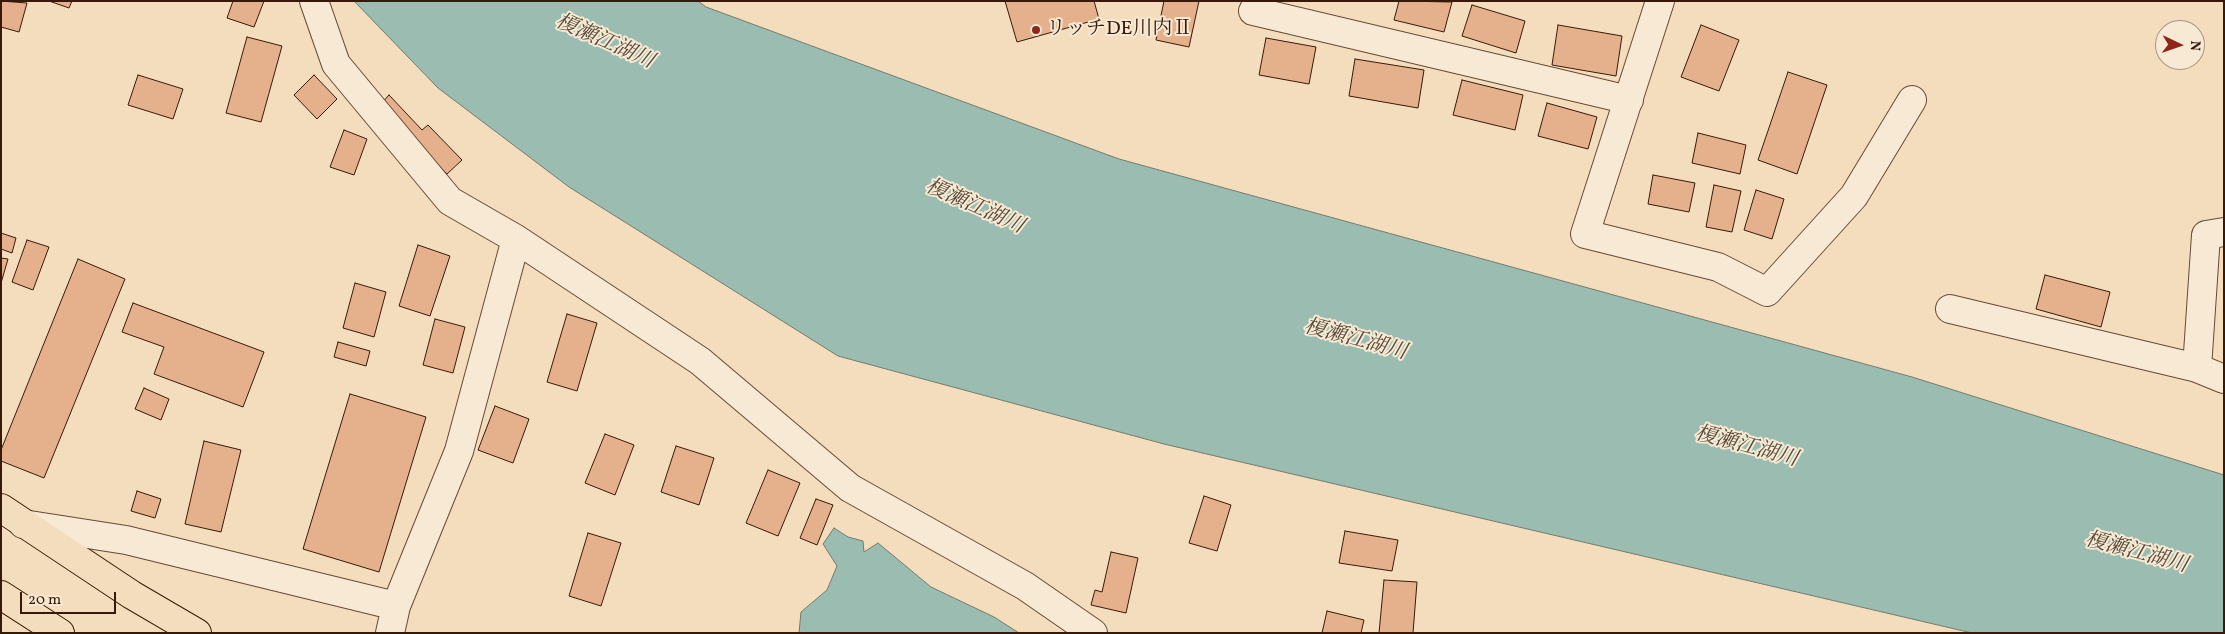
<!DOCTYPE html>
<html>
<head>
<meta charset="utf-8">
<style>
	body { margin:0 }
	#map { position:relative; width:2225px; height:634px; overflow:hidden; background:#f3ddbc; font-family:Vollkorn,serif }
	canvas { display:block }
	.frame { position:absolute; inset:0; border:2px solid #381909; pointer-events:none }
	.north { position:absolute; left:2155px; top:20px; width:50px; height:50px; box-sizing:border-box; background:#f7e9d3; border:1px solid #ab9682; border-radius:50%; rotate:93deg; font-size:14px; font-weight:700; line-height:20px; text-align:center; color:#381909 }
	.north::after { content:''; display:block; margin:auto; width:18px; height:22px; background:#8f2418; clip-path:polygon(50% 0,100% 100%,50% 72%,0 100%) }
	.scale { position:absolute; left:20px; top:592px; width:96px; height:22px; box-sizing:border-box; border:2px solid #381909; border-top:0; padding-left:6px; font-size:15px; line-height:18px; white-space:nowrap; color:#381909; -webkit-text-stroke:4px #f7e9d3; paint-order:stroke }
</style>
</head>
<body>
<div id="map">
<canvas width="2225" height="634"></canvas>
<div class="frame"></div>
<div class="north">N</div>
<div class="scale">20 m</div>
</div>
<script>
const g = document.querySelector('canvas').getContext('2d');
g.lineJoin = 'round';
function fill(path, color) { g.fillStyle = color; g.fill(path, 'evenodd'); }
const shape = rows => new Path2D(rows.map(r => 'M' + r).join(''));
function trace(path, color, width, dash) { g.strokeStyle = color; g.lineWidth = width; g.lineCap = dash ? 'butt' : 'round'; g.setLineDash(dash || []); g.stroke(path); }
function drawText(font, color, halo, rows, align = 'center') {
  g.font = font + ' Vollkorn,"Noto Serif JP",serif'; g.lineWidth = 4; g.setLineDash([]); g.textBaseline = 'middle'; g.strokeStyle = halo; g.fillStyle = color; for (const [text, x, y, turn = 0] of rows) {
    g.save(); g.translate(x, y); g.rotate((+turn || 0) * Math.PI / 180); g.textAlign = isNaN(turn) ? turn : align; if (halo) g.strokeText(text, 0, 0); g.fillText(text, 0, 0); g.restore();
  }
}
const water = shape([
	[354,1,698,1,706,7,1119,159,1912,377,2224,475,2224,633,1972,633,1164,444,838,356,569,187,438,88,354,1],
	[834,528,848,537,863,541,864,552,878,543,931,587,994,617,1019,633,799,633,801,612,827,590,837,566,823,544,834,528]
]);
fill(water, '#9bbcb0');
trace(water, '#737b6d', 1);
const building = shape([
	[1,1,27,3,19,32,1,27,1,1],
	[49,1,72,1,69,8,49,1],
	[233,1,264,1,254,27,227,18,233,1],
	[1005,1,1094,1,1099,19,1017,42,1005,1],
	[1164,1,1199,1,1189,47,1156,40,1164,1],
	[1399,1,1452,2,1444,32,1394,20,1399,1],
	[1472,5,1525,21,1516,53,1462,36,1472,5],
	[1558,25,1622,36,1616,76,1552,65,1558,25],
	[1701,25,1739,40,1719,91,1681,77,1701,25],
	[247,37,282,46,261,122,226,113,247,37],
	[1266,38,1316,47,1309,84,1259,75,1266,38],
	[1355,59,1424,70,1418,108,1349,96,1355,59],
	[1788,72,1827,85,1797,174,1758,160,1788,72],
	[138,75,183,89,173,119,128,105,138,75],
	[314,75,337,99,317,119,294,95,314,75],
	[1462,80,1523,95,1515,130,1453,115,1462,80],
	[389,95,422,130,428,125,462,160,447,174,380,105,389,95],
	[1547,103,1597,117,1588,149,1538,136,1547,103],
	[344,130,367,139,354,175,330,167,344,130],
	[1698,133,1746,145,1740,174,1692,163,1698,133],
	[1653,175,1695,183,1689,212,1648,204,1653,175],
	[1714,185,1741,191,1732,232,1706,227,1714,185],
	[1756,190,1784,199,1772,239,1744,230,1756,190],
	[1,233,16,238,12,253,1,249,1,233],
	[27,240,49,247,33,290,12,282,27,240],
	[418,245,450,256,430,316,399,306,418,245],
	[1,258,8,259,1,283,1,258],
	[78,259,125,279,44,478,1,461,1,450,78,259],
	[2045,275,2110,292,2101,327,2036,309,2045,275],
	[355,283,386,292,374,337,343,328,355,283],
	[133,303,264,352,243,407,154,374,164,347,122,332,133,303],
	[567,314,597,323,577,391,547,382,567,314],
	[435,319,465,327,453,373,423,365,435,319],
	[338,342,370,351,366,366,334,357,338,342],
	[144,388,169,399,161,420,135,409,144,388],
	[350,394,426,417,379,572,303,549,350,394],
	[495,406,529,419,513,463,478,450,495,406],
	[605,434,634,445,615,495,585,483,605,434],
	[204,441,241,450,221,532,185,524,204,441],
	[676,446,714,458,699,505,661,492,676,446],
	[768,470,800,483,778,536,746,523,768,470],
	[137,491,161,499,155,518,131,511,137,491],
	[1204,496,1231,505,1217,551,1189,543,1204,496],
	[816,499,833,505,817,545,800,538,816,499],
	[1345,531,1398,540,1392,571,1339,563,1345,531],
	[588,533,621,543,601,606,569,596,588,533],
	[1111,552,1138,558,1126,613,1091,605,1095,590,1102,592,1111,552],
	[1384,580,1417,582,1413,633,1379,633,1384,580],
	[1327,611,1364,620,1361,633,1322,633,1327,611]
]);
fill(building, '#e5b18d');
trace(building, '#381909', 1);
const minor = shape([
	[314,1,336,64,450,201,516,239,700,361,850,488,1025,586,1093,633],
	[1660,1,1585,234,1718,267,1767,292,1854,196,1912,100],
	[1253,11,1629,100],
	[1950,309,2197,368,2206,235,2224,232],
	[2197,368,2224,379],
	[23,524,126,540,396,606],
	[390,633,396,606,459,451,516,239]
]);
const trunk = shape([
	[1,508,132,595,197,633],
	[1,595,60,633]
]);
trace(minor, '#674a36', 30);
trace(trunk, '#381909', 30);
trace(minor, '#f7e9d3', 28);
trace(trunk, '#f3ddbc', 28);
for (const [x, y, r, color] of [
	[1036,30,5,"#8f2418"]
]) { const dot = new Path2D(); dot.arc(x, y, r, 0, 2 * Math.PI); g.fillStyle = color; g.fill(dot); trace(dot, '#f7e9d3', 2); }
drawText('20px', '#381909', '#f7e9d3', [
	["リッチDE川内Ⅱ",1046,30]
], 'left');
drawText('italic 21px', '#564a3b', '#f7e9d3', [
	["榎瀬江湖川",604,43,24],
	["榎瀬江湖川",974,208,24],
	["榎瀬江湖川",1355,341,15],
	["榎瀬江湖川",1746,448,15],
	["榎瀬江湖川",2136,554,15]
]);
</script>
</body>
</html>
